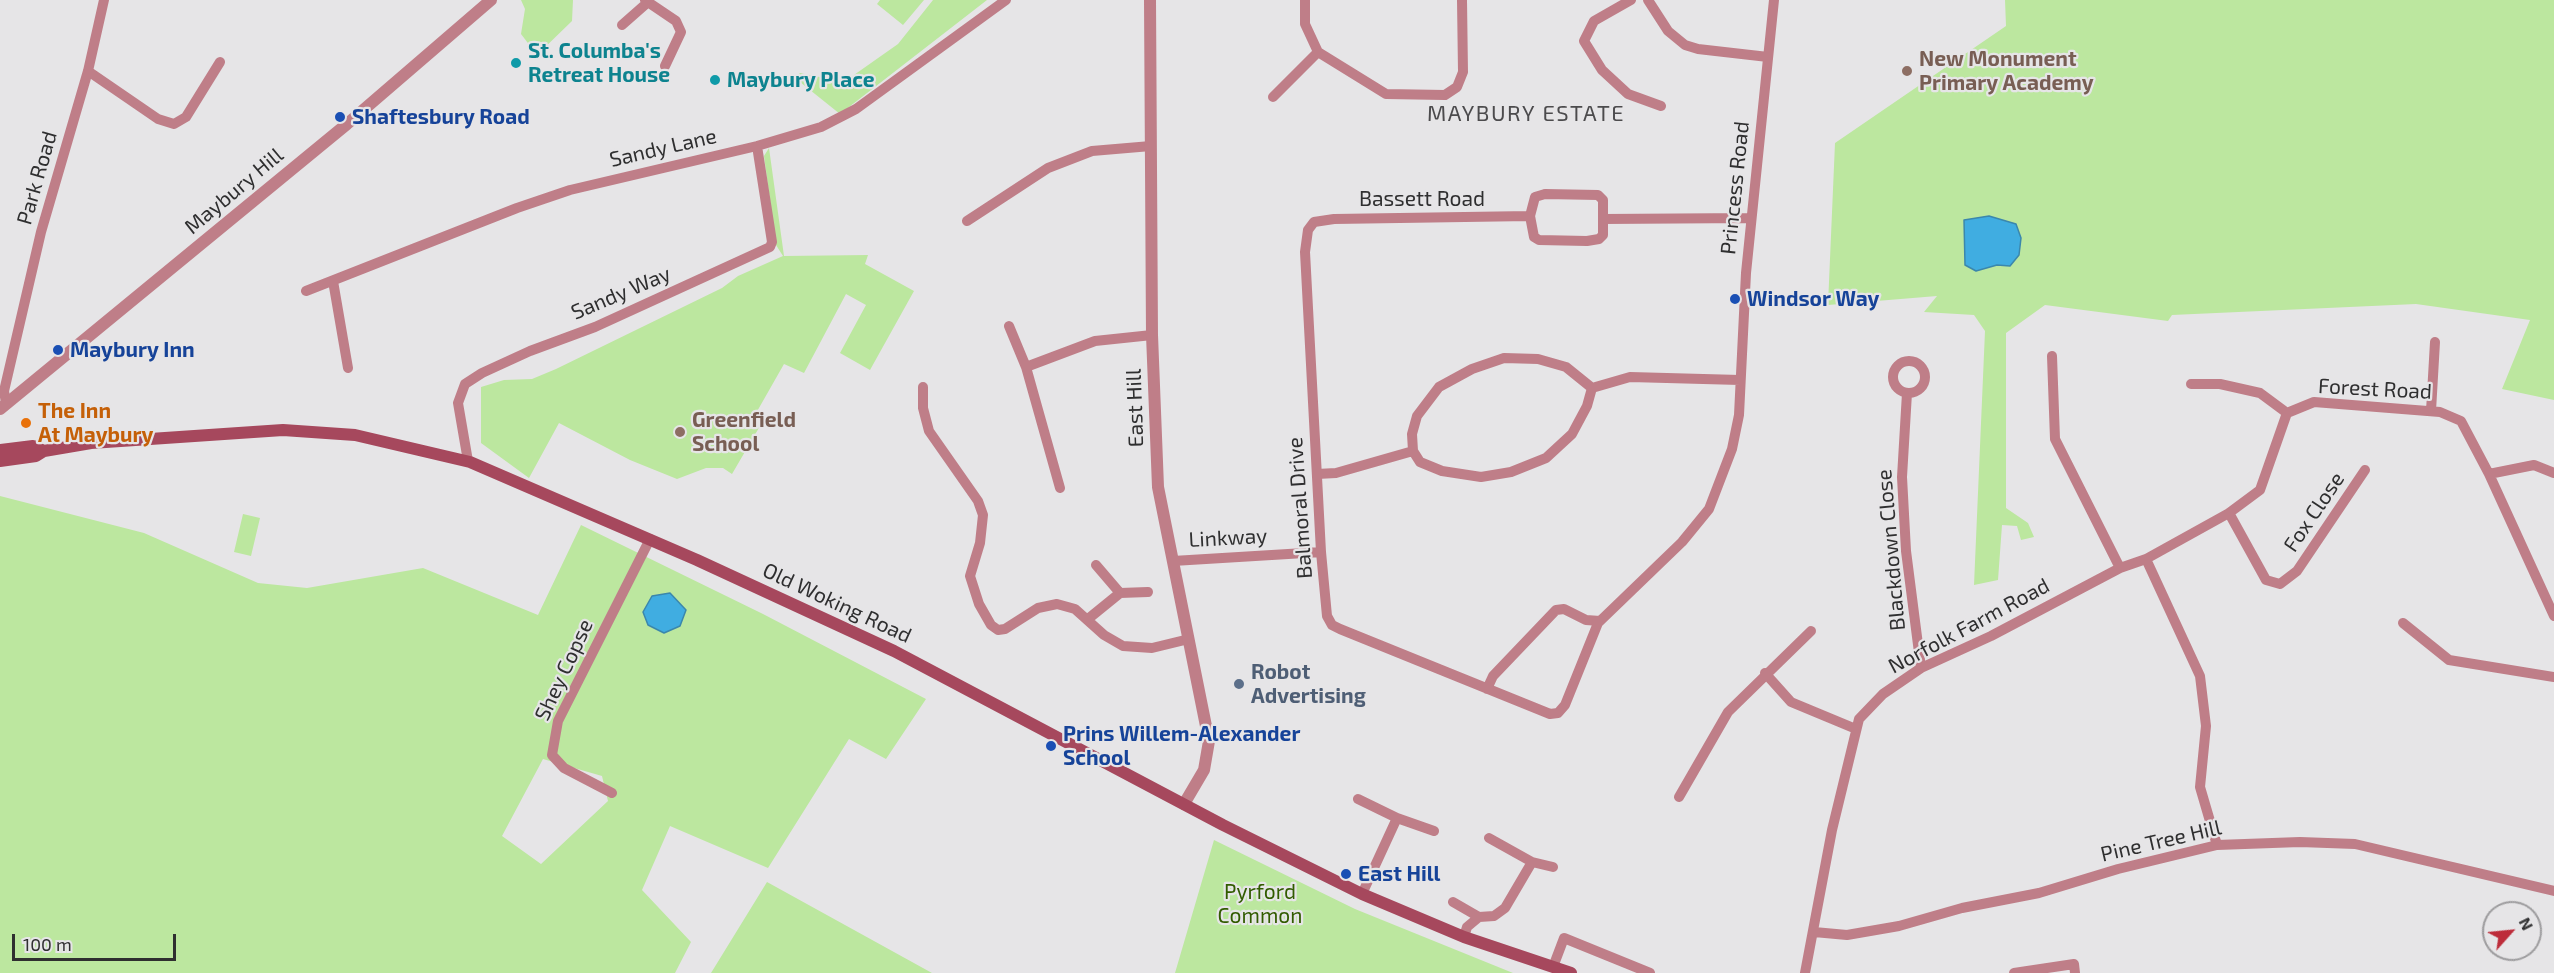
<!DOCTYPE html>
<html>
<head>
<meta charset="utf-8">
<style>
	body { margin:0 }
	#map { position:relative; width:2554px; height:973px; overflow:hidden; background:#e6e5e7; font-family:"Exo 2",sans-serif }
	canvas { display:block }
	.north { position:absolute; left:2482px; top:901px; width:60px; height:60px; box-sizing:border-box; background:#e6e5e7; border:2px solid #9d9c9e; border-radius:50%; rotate:63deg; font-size:16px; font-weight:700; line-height:24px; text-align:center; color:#2f2f30 }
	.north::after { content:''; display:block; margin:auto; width:21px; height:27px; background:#bd2c3a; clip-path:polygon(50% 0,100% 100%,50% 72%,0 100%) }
	.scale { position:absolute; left:12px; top:934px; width:164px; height:27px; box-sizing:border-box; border:3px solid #2f2f30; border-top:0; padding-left:8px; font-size:18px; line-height:21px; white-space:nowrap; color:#2f2f30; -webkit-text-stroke:4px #e6e5e7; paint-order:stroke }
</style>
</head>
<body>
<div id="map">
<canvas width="2554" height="973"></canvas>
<div class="north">N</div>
<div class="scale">100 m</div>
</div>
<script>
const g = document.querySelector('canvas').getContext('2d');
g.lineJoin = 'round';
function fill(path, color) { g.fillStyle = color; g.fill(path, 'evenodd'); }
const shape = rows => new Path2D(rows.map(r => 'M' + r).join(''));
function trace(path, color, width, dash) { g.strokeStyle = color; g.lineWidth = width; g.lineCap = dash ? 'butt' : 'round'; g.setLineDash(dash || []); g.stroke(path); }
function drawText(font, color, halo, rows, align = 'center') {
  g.font = font + ' "Exo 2",sans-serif'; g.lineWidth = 4.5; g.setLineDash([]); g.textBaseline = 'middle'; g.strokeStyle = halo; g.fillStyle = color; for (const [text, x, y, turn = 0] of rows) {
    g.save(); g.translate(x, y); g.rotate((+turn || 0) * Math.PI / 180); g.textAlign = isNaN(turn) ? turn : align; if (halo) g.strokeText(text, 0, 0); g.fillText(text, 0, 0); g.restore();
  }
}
fill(shape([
	[521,0,573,0,572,21,537,55,521,34,525,9],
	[880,0,924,0,903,25,877,4],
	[933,0,987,0,840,114,795,78,800,73,844,82,898,44],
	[2005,0,2554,0,2554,400,2502,389,2530,320,2416,304,2172,315,2168,321,2045,305,2006,333,2006,508,2028,523,2034,537,2021,540,2017,526,2002,525,1998,580,1974,585,1985,331,1974,315,1924,312,1937,296,1828,305,1835,143,2006,26],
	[769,148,784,256,868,255,865,264,914,291,870,370,840,353,866,305,846,294,804,373,784,364,751,422,760,426,732,474,723,468,706,468,677,479,630,460,559,423,529,478,481,443,481,387,504,380,532,379,556,369,722,288,738,276,783,256,776,245,764,156],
	[0,496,144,533,258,583,307,588,423,568,538,615,581,525,763,614,926,699,886,759,849,739,768,868,670,826,642,890,691,942,675,973,0,973],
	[543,759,602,776,608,801,541,864,502,836],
	[243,514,260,518,251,556,234,552],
	[1214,840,1355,909,1513,973,1175,973],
	[767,882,932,973,711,973]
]), '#bce79f');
const water = shape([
	[1989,216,2016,224,2021,238,2019,255,2010,266,1997,265,1976,271,1965,265,1964,220,1989,216],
	[670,593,686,610,680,626,664,633,648,625,643,612,652,596,670,593]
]);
fill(water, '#40ade1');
trace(water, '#3b87ac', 1.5);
trace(shape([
	[645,0,676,21,681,32,665,66],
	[1305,0,1305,24,1318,52,1386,94,1445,95,1457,87,1463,72,1462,0],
	[1631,0,1594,21,1584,41,1602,70,1628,94,1661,106],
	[1648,0,1668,31,1685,45,1698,49,1768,57],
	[622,25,647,3],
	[88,71,158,119,174,124,186,117,220,62],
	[1273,97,1318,52],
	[1545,194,1598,195,1603,200,1603,235,1599,239,1587,241,1539,240,1534,237,1530,216,1535,197,1545,194],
	[1530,216,1334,219,1314,222,1308,230,1305,252,1321,552,1327,616,1332,625,1340,629,1550,714,1558,713,1565,705,1598,623,1682,542,1709,509,1732,449,1739,415,1746,273,1774,0],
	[1603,219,1751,218],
	[967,221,1048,168,1092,151,1151,146],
	[333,281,348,368],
	[306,291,517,208,570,190,757,146,821,127,856,109,1006,0],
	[1009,326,1026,367,1095,341,1152,335],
	[2052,356,2055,439,2120,568],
	[1504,358,1538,359,1566,367,1592,388,1587,406,1572,434,1546,458,1511,472,1481,477,1442,471,1420,462,1413,451,1412,434,1417,416,1439,387,1472,369,1504,358],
	'1893 377a16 16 0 1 1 32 0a16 16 0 1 1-32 0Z',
	[1026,367,1060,488],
	[2191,384,2220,384,2260,393,2287,413],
	[923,387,923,408,929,431,978,501,983,515,980,543,970,576,979,604,991,625,998,630,1005,629,1038,608,1057,604,1075,609,1104,635,1123,646,1152,648,1189,639],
	[1592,388,1630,377,1740,380],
	[1907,393,1902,477,1906,551,1921,668],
	[6,403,4,391,41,232,88,71,104,0],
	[2431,411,2435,342],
	[2287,413,2314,402,2440,412,2461,421,2489,474,2554,616],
	[468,461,458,403,465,384,482,373,530,351,595,327,770,247,772,242,757,146],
	[1317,474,1336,473,1413,451],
	[2489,474,2534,465,2554,473],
	[2229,513,2266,580,2280,584,2297,571,2365,470],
	[2146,559,2200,676,2206,726,2200,787,2217,845],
	[1173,561,1321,552],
	[1096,565,1120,593],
	[1088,619,1120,593,1148,592],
	[2403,623,2449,660,2554,677],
	[1765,673,1791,702,1856,729],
	[1487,689,1493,676,1556,610,1564,609,1586,620,1600,621],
	[612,793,564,768,552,755,558,721,650,539],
	[1679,797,1728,712,1811,631],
	[1358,799,1397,818,1434,831],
	[1489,838,1532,862,1553,867],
	[1362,894,1397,818],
	[1453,902,1479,917],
	[1479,917,1494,916,1505,908,1532,862],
	[1814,932,1847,935,1899,926,1962,908,2039,893,2118,869,2217,845,2300,842,2355,844,2554,891],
	[1464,937,1467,927,1479,917],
	[1553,967,1564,938,1650,973],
	[1805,973,1832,830,1859,719,1883,694,1921,668,1991,636,2120,568,2146,559,2229,513,2260,490,2287,413],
	[2014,973,2074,964,2075,973]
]), '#bf7e88', 10);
trace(shape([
	[1150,0,1152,335,1158,487,1209,741,1204,770,1184,804],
	[0,409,347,124,491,0]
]), '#bf7e88', 12);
trace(shape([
	[0,450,33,446,44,451],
	[0,461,36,456,44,451,91,443,283,430,355,435,470,462,697,560,894,651,1223,825,1362,894,1464,937,1571,973]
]), '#a6485d', 12);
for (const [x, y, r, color] of [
	[516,63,6,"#0f9aa8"],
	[1907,71,6,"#8d6e63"],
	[715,80,6,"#0f9aa8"],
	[340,117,6,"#1a4fb4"],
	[1735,299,6,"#1a4fb4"],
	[58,350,6,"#1a4fb4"],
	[26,423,6,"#e8710a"],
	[680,432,6,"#8d6e63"],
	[1239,684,6,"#5c6f8a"],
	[1051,746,6,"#1a4fb4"],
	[1346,874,6,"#1a4fb4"]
]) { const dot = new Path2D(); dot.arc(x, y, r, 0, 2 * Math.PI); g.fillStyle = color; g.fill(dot); trace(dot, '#e6e5e7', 2); }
drawText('bold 21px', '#0d838f', '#e6e5e7', [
	["St. Columba's",528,51],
	["Retreat House",528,75],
	["Maybury Place",727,80]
], 'left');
drawText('bold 21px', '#785e54', '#e6e5e7', [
	["New Monument",1919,59],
	["Primary Academy",1919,83],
	["Greenfield",692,420],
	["School",692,444]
], 'left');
drawText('bold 21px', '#164399', '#e6e5e7', [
	["Shaftesbury Road",352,117],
	["Windsor Way",1747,299],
	["Maybury Inn",70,350],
	["Prins Willem-Alexander",1063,734],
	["School",1063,758],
	["East Hill",1358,874]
], 'left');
drawText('21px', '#2f2f30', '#e6e5e7', [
	["Sandy Lane",663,148,-13],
	["Park Road",37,178,-74],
	["Princess Road",1735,188,-84],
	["Maybury Hill",234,191,-40],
	["Bassett Road",1422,199],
	["Sandy Way",621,293,-23],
	["Forest Road",2375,389,3],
	["East Hill",1135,408,-92],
	["Balmoral Drive",1300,508,-94],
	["Fox Close",2314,512,-56],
	["Linkway",1228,538,-3],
	["Blackdown Close",1891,550,-95],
	["Old Woking Road",837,603,25],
	["Norfolk Farm Road",1969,626,-28],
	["Shey Copse",564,670,-65],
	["Pine Tree Hill",2161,841,-13]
]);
drawText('bold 21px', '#c56008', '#e6e5e7', [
	["The Inn",38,411],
	["At Maybury",38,435]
], 'left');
drawText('bold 21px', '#4e5e75', '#e6e5e7', [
	["Robot",1251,672],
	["Advertising",1251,696]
], 'left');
drawText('21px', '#325c00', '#e6e5e7', [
	["Pyrford",1260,892],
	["Common",1260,916]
]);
g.letterSpacing = '1.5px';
drawText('22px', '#4c4b4d', '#e6e5e7', [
	["MAYBURY ESTATE",1526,114]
]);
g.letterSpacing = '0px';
</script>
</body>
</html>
